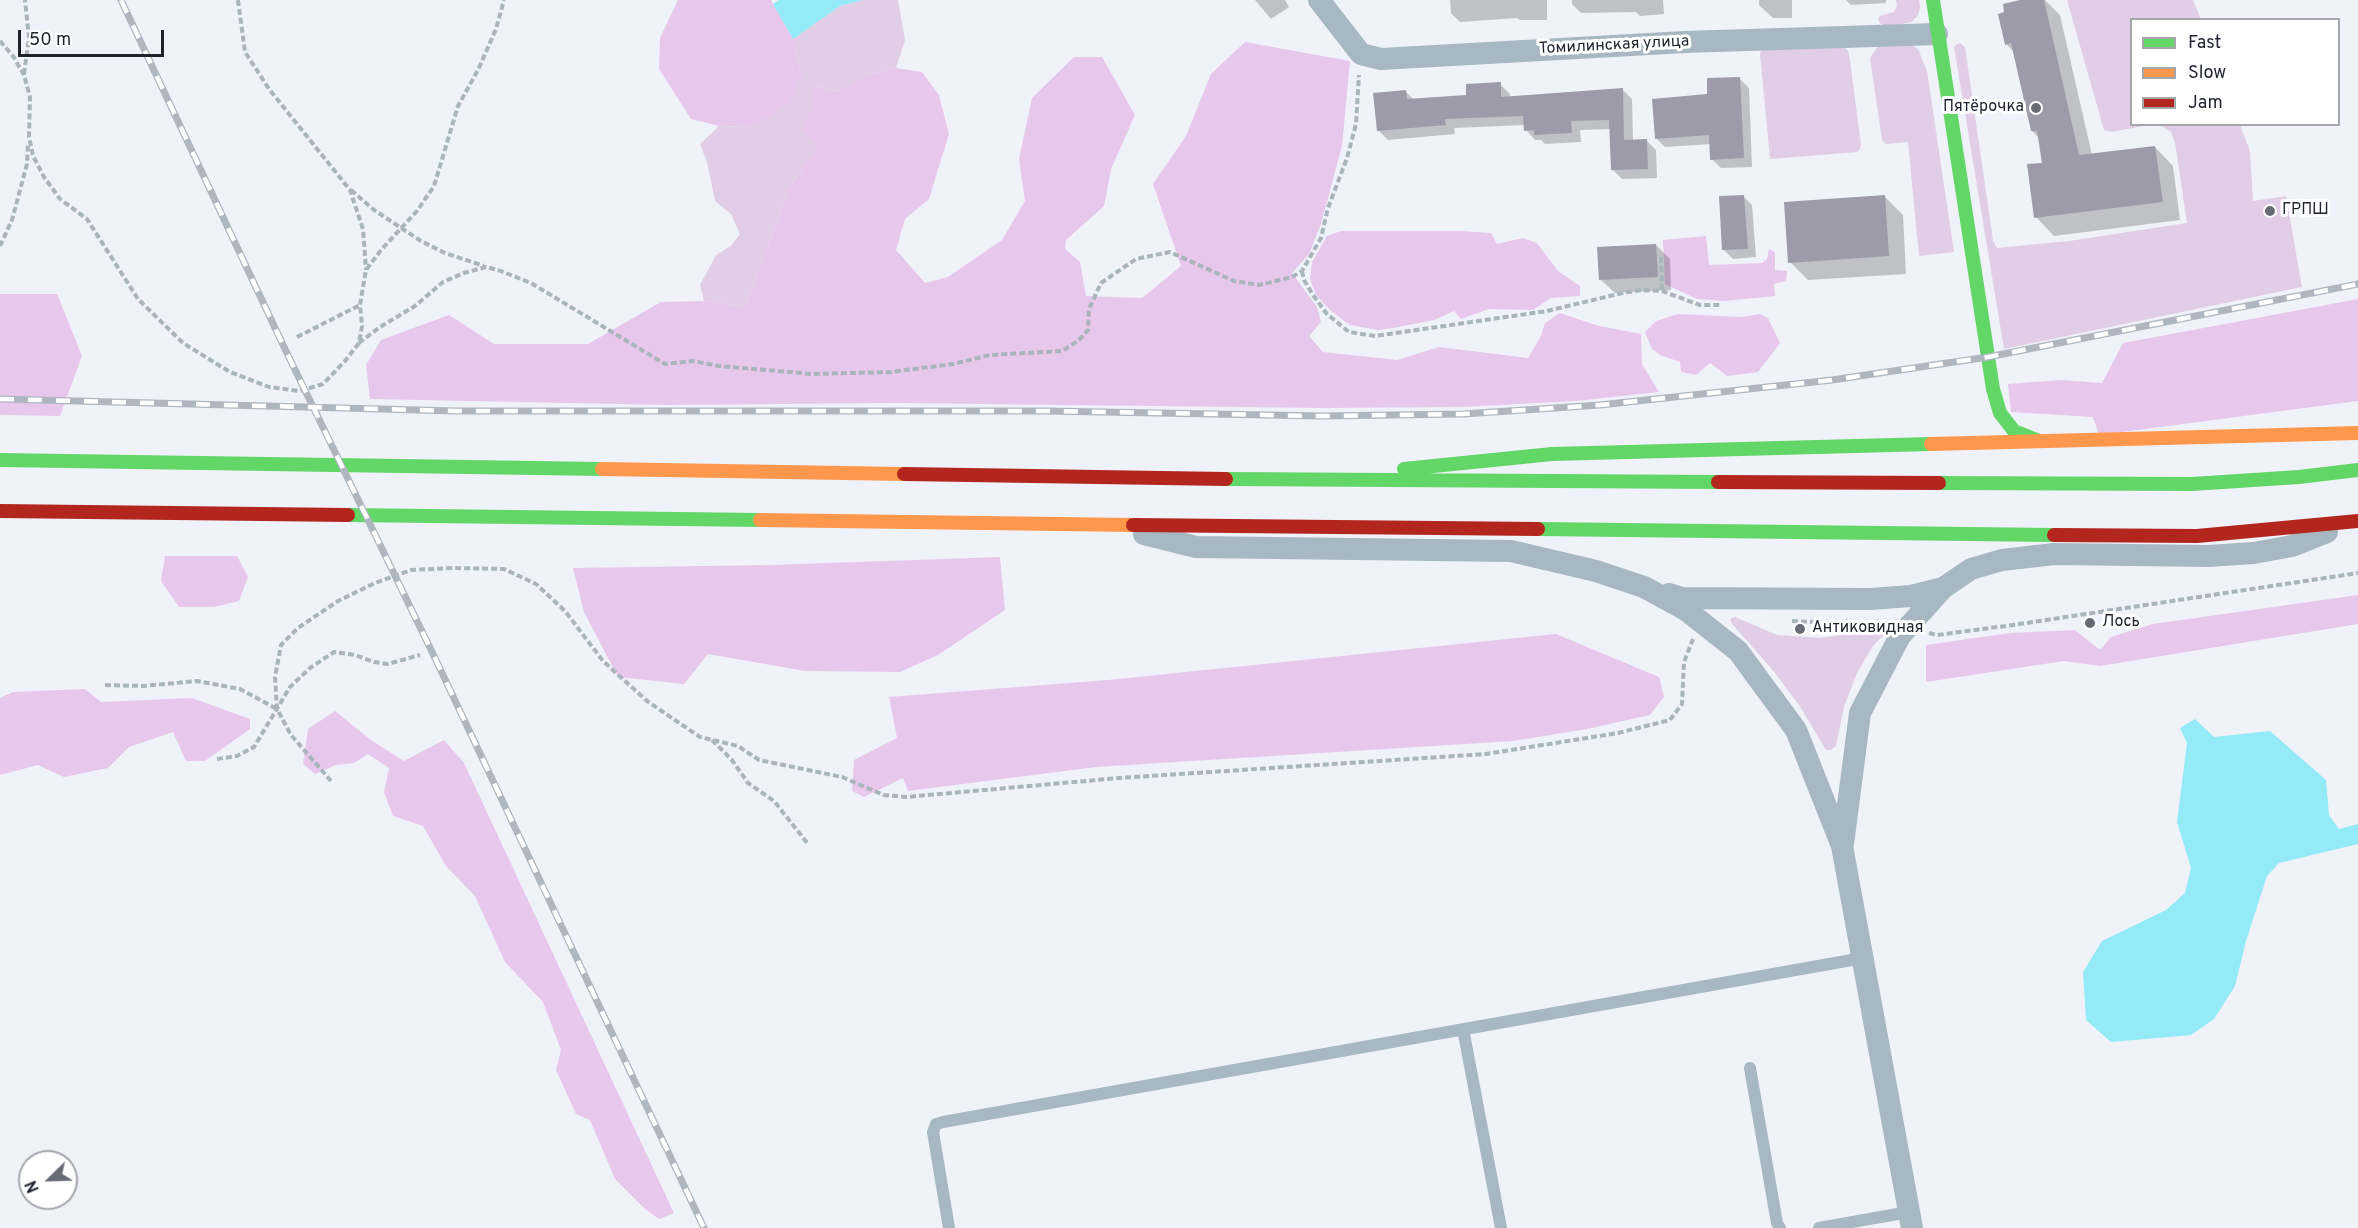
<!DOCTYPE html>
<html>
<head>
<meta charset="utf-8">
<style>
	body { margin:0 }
	#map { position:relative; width:2358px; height:1228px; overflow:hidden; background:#f0f2f9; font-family:Overpass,sans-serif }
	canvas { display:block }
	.legend { position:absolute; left:2130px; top:18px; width:210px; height:108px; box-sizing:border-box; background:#fff; border:2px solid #a5a7ab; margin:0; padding:8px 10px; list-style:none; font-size:18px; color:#1d222c }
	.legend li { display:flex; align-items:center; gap:12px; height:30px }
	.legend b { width:30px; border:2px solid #a5a7ab }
	.north { position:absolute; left:18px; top:1150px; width:60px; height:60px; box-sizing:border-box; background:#fff; border:2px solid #a5a7ab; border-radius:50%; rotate:247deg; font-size:16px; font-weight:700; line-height:24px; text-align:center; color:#1d222c }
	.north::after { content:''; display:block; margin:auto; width:21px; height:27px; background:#676b74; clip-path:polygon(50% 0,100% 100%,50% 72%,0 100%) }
	.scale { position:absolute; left:18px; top:30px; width:146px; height:27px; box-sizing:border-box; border:3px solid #1d222c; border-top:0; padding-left:8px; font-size:18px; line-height:21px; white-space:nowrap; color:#1d222c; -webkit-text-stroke:4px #fff; paint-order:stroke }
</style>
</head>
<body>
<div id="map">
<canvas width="2358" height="1228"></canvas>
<ul class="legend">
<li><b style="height:8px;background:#63d668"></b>Fast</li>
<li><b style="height:8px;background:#ff974d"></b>Slow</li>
<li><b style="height:8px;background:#b3261e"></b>Jam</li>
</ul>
<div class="north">N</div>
<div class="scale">50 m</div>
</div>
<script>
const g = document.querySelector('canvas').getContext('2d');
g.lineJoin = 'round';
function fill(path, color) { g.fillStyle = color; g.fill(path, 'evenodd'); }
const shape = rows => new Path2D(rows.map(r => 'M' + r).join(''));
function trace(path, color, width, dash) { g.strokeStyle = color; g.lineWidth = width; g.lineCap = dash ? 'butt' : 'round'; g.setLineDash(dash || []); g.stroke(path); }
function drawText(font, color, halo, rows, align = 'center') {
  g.font = font + ' Overpass,sans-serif'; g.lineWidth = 6; g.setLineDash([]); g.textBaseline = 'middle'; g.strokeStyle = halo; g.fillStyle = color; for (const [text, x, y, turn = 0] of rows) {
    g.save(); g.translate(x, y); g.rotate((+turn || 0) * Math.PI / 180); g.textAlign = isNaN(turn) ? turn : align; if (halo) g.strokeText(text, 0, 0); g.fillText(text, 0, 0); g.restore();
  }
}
fill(shape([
	[863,0,898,0,905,40,896,68,867,75,837,92,816,86,818,148,789,188,745,307,704,301,700,285,716,255,731,246,740,234,731,214,715,201,707,162,700,144,719,126,751,127,802,77,793,39,840,6],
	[1896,0,1919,0,1920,8,1918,15,1912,22,1886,27,1880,23,1878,19,1880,16,1894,12,1897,6],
	[2067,0,2193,0,2201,19,2132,20,2132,124,2240,125,2250,151,2253,201,2286,196,2302,287,2004,349,1954,47,1957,44,1960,43,1965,47,1993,240,1997,248,2069,241,2187,223,2175,143,2171,132,2162,126,2148,125,2112,132,2104,130],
	[1912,45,1918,49,1927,71,1954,252,1919,256,1908,142,1886,144,1882,140,1870,58,1878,46],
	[1844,47,1848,51,1850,60,1861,145,1860,149,1857,152,1770,159,1760,53,1763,48],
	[1735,617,1777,635,1820,638,1841,635,1899,619,1873,646,1857,673,1844,707,1836,746,1831,750,1826,750,1799,705,1771,668,1732,624,1730,619]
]), '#e1cde5');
fill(shape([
	[678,0,771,0,793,39,802,77,789,104,751,127,719,126,691,119,659,69,660,38],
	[1245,42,1350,61,1342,146,1321,224,1309,254,1292,273,1317,307,1321,322,1309,336,1323,352,1397,360,1439,347,1528,358,1541,336,1545,323,1560,313,1599,326,1641,334,1642,364,1659,392,1576,401,1462,407,1322,408,895,403,668,405,370,399,366,365,381,340,449,315,494,344,588,344,661,302,704,301,745,307,789,188,818,148,804,130,816,86,837,92,867,75,896,68,922,72,939,95,949,134,929,199,905,219,896,250,925,283,948,277,1002,240,1025,201,1019,159,1032,98,1074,57,1102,57,1135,115,1111,169,1104,206,1066,240,1065,249,1080,262,1086,296,1142,298,1181,266,1153,184,1186,136,1211,74],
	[1341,231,1462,231,1491,233,1497,244,1523,238,1537,243,1558,271,1580,286,1580,296,1551,298,1533,310,1489,309,1461,319,1454,311,1434,320,1393,328,1378,330,1350,325,1331,311,1316,295,1310,279,1312,262,1327,236],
	[1706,236,1709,265,1762,263,1767,259,1769,249,1775,252,1775,270,1787,271,1786,281,1774,284,1775,296,1724,301,1697,299,1665,284,1663,240],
	[0,294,57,294,82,356,60,416,0,415],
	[2358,299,2358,401,2099,435,2093,417,2011,412,2008,384,2061,380,2102,383,2123,343],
	[1678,314,1741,317,1760,314,1768,318,1780,343,1758,372,1727,376,1710,363,1696,375,1681,372,1680,362,1660,355,1652,349,1645,332,1656,321],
	[165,556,237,556,248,577,239,601,214,607,179,607,161,581],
	[1000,557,1005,610,938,655,900,672,805,671,708,654,684,684,618,677,584,612,573,568,771,565],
	[2358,595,2358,624,2100,666,2064,661,1926,682,1926,645,2010,633,2075,630,2100,650,2111,637,2153,624],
	[1556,634,1659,677,1664,697,1650,715,1587,729,1513,741,1096,767,908,791,903,778,864,797,852,791,854,760,897,738,889,697,1108,680],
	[85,689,101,702,192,698,250,719,250,729,205,761,186,761,173,732,129,747,108,768,64,777,38,765,0,775,0,698,13,692],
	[335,711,371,740,404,761,444,740,464,763,674,1213,659,1219,645,1209,615,1179,590,1120,576,1114,556,1070,561,1050,543,1002,505,962,475,896,446,866,423,826,393,816,384,792,389,768,368,754,354,763,336,765,315,774,303,764,308,729]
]), '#e7c7ec');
fill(shape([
	[779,0,863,0,840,6,793,39,773,4],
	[2195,719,2214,737,2270,731,2326,780,2329,815,2339,829,2358,824,2358,844,2279,863,2267,876,2246,941,2235,986,2214,1019,2191,1035,2111,1042,2086,1020,2083,972,2102,941,2166,910,2185,893,2191,868,2177,822,2187,743,2180,728]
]), '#94eaf6');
fill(shape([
	[1255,0,1285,0,1289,7,1271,19],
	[1450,0,1547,0,1547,20,1520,20,1517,18,1460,22,1451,13],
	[1572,0,1663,0,1664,14,1640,16,1636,12,1581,13,1572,4],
	[1759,0,1792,0,1792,18,1773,18,1759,5],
	[1846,0,1886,0,1886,3,1851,5],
	[2028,0,2045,0,2060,15,2092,155,2155,147,2173,166,2180,220,2054,236,2036,217,2044,164,2040,139,2032,131,2015,53,2006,44],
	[1740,79,1749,88,1752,167,1721,168,1712,159,1711,144,1665,147,1656,138,1709,96],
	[1500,84,1510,94,1510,97,1622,89,1632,99,1633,141,1646,140,1656,150,1657,178,1622,179,1612,169,1611,129,1580,130,1581,142,1545,144,1541,140,1535,140,1526,130,1525,125,1454,128,1455,134,1388,140,1378,130,1406,92,1414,100,1468,96],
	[1743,196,1752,205,1756,257,1733,259,1724,250],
	[1884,196,1903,215,1906,274,1808,280,1790,262],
	[1656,245,1670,259,1671,290,1615,293,1601,280]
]), '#0003');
fill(shape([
	[2020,0,2044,0,2079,155,2155,146,2163,202,2034,218,2027,164,2042,163,2037,131,2031,131,2011,43,2005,45,1998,14,2004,12,2003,4],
	[1740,77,1744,158,1710,160,1709,135,1655,139,1652,99,1707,94,1707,78],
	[1501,82,1501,97,1623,88,1624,140,1647,139,1648,169,1611,170,1609,120,1571,121,1572,133,1534,135,1534,130,1524,131,1523,116,1445,119,1446,125,1377,131,1373,93,1406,90,1407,99,1466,95,1466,84],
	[1744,195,1748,249,1722,250,1719,196],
	[1885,195,1889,256,1788,263,1784,202],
	[1656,244,1658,277,1599,280,1597,247]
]), '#9d9aaa');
trace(shape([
	[238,0,245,52,269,89,350,190,363,229,366,270],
	[0,41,13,56,24,75,30,97,29,137,33,156,44,177,60,199,87,219,138,299,183,343,230,372,269,387,300,391,323,384,345,361,359,343,362,326,360,305,366,270,381,250,417,211,434,186,458,106,478,70,496,29,504,0],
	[24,74,29,38,25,0],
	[351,190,374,210,421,241,445,253,484,266],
	[0,246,12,220,27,164,28,143],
	[1661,257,1662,291],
	[1302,271,1304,280,1313,295,1327,314,1349,332,1375,336,1547,311,1618,294,1641,290,1662,291,1700,305,1722,305],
	[297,337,360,305],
	[359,343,380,327,415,306,443,282,464,273,486,267,498,270,531,283,665,364,693,361,719,366,812,374,891,372,953,364,990,355,1062,351,1078,341,1088,330,1089,309,1101,283,1136,259,1170,252,1234,281,1259,285,1292,277,1302,271,1321,238,1328,208,1347,158,1356,124,1359,75],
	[1792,621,1840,623,1848,621],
	[1929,633,1937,635,2013,625,2358,573],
	[105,685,143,686,197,681,240,689,277,709],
	[712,740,732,760,748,783,774,801,808,844],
	[217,759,237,756,254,747,290,687,310,668,334,652,355,655,374,662,388,664,420,655],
	[331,781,291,735,277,709,275,677,281,645,298,628,338,601,375,583,411,570,453,568,504,569,536,584,565,611,603,661,647,701,700,737,738,746,759,760,842,777,884,795,906,797,1119,778,1486,754,1618,733,1670,720,1682,704,1684,662,1693,639]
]), '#a9b4bc', 4, [6, 3]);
trace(shape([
	[1463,1029,1501,1228],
	[1750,1068,1777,1223,1780,1228],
	[949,1228,933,1132,936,1124,943,1122,1863,958],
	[1819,1228,1909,1212]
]), '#a7b8c3', 12);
trace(shape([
	[1319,0,1361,54,1381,59,1685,42,1937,34],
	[1144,534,1196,547,1511,551,1596,571,1644,587,1686,610,1738,651,1796,730,1842,846,1912,1228],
	[1669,594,1682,598,1870,599,1911,596,1943,588],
	[1843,844,1860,713,1900,636,1943,588,1971,569,2002,560,2054,554,2208,556,2254,553,2292,546,2327,532]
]), '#a7b8c3', 22);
trace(shape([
	[1933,0,1993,389,2000,413,2014,431,2039,441],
	[0,460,602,469],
	[1404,469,1552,454,1931,444],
	[1226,479,1718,482],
	[1939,483,2192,484,2299,477,2358,470],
	[348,515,760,520],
	[1538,529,2054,535]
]), '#63d668', 14);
trace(shape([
	[1931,444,2358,433],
	[602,469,904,474],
	[760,520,1133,525]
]), '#ff974d', 14);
trace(shape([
	[904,474,1226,479],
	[1718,482,1939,483],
	[0,511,348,515],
	[1133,525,1538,529],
	[2054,535,2197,536,2358,521]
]), '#b3261e', 14);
const rail = shape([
	[121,0,284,347,434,656,704,1228],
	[0,399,456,411,1046,411,1322,416,1463,414,1600,405,1832,380,1988,357,2358,284]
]);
trace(rail, '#afb6bf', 7);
trace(rail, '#fff', 4.5, [14]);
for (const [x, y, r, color] of [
	[2036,108,6,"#676b74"],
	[2270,211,6,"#676b74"],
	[2090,623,6,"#676b74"],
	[1800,629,6,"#676b74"]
]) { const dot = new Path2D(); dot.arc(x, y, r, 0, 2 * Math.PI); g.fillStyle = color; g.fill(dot); trace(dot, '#fff', 2); }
drawText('16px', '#1d222c', '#fff', [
	["Томилинская улица",1614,46,-3]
]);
drawText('16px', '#1d222c', '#fff', [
	["Пятёрочка",2024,108,"right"],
	["ГРПШ",2282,211],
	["Лось",2102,623],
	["Антиковидная",1812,629]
], 'left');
</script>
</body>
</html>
